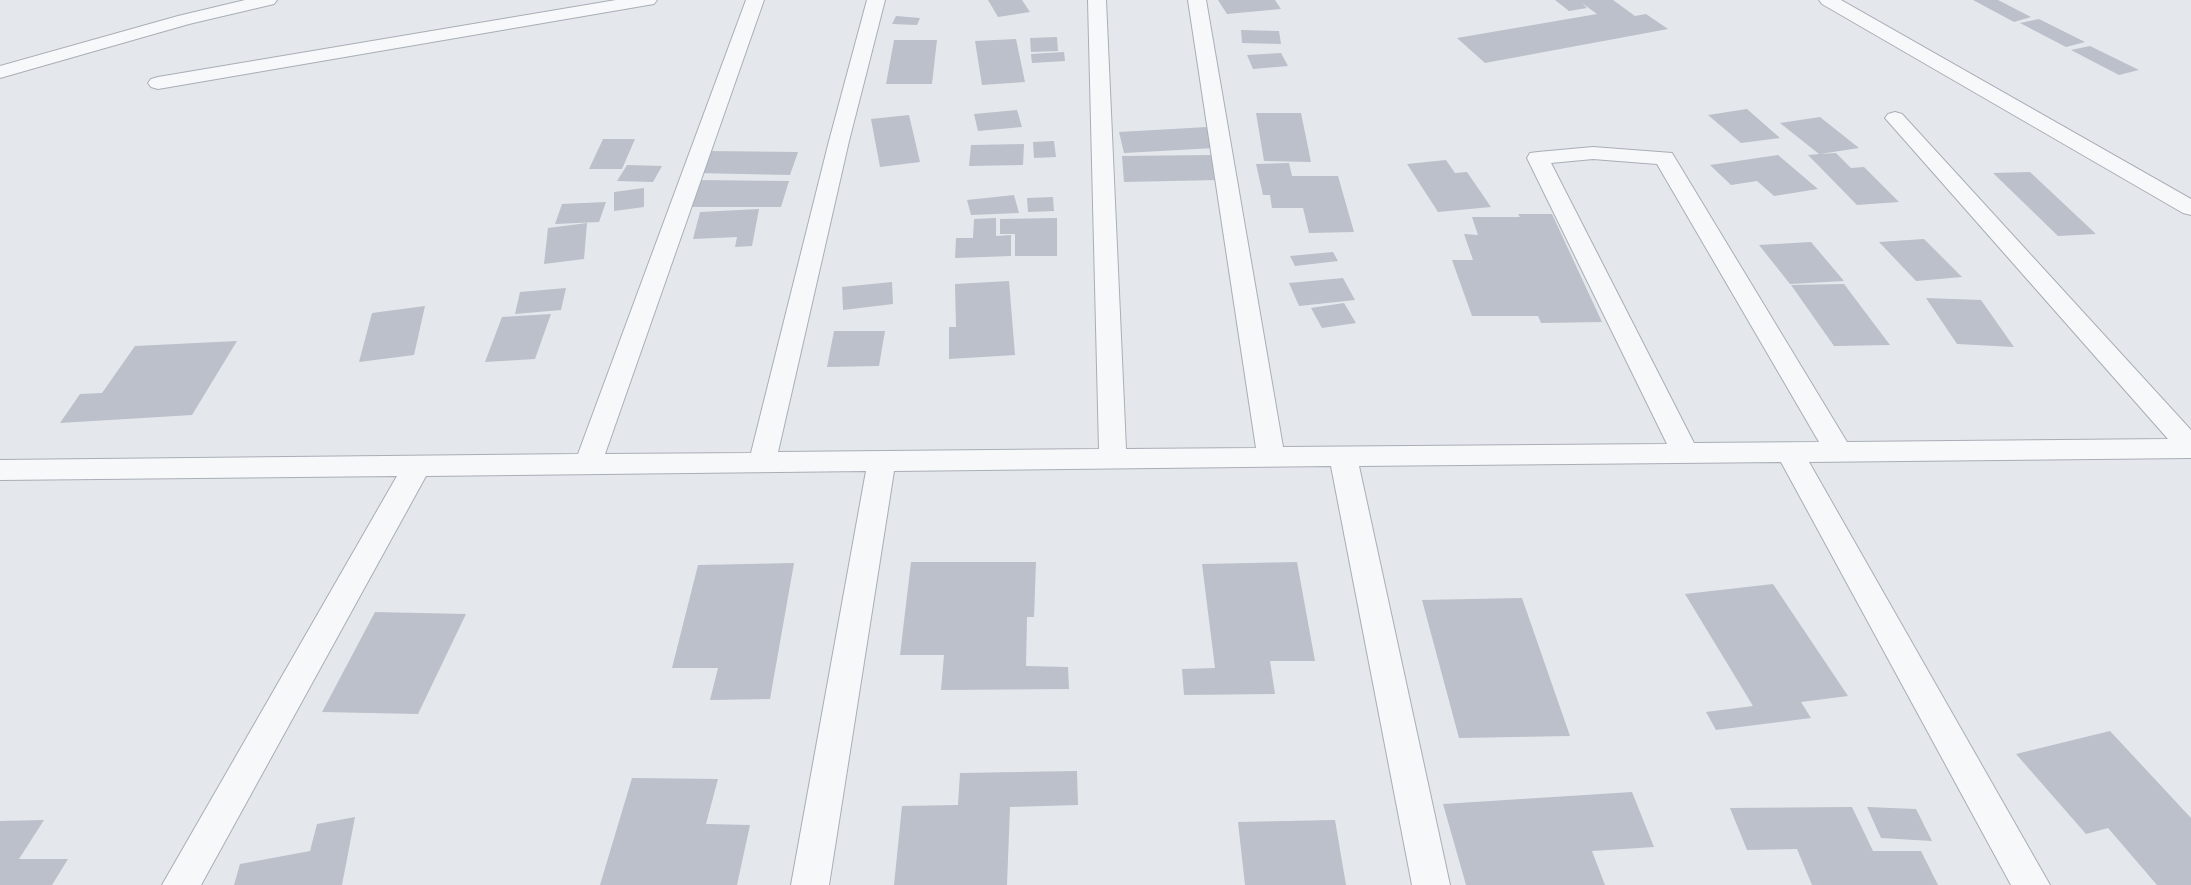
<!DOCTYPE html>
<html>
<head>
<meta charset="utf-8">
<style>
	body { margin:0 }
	canvas { display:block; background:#e4e7ec }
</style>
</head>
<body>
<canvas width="2191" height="885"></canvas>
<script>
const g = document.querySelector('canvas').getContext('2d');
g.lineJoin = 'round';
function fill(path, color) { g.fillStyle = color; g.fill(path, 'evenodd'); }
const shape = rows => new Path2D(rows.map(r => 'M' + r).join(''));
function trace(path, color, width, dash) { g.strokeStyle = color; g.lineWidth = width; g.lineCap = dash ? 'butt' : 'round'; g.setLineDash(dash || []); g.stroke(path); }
fill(shape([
	[988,0,1022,0,1030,12,998,17],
	[1218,0,1275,0,1281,9,1227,14],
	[1555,0,1613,0,1635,16,1646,14,1668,29,1485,63,1457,38,1597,14,1582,3,1587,8,1569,11],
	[1973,0,1998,0,2031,17,2014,22],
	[896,16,920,18,917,25,892,24],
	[2039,19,2085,42,2066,47,2020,23],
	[1241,30,1279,31,1281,44,1242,43],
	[1057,37,1058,51,1031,52,1030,38],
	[1016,39,1025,82,982,85,975,41],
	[894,40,937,40,932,84,886,84],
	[2090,46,2139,70,2119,75,2071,50],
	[1064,52,1065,61,1032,63,1031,54],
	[1281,53,1288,66,1253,69,1247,55],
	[1747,109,1780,138,1741,143,1708,115],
	[1017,110,1022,127,978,131,974,114],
	[1256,113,1301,113,1311,162,1264,161],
	[909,115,920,162,880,167,871,119],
	[1820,117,1859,148,1820,154,1836,153,1851,168,1864,167,1899,202,1857,205,1808,155,1819,154,1780,123],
	[1207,127,1215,148,1124,153,1119,132],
	[603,139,635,139,622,169,589,169],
	[1054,141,1056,157,1034,158,1033,142],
	[1024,144,1023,165,969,166,971,145],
	[706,151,798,152,790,175,696,173],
	[1213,155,1217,180,1124,182,1122,156],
	[1778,155,1818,189,1774,196,1757,181,1731,185,1710,165],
	[1446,160,1455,173,1467,172,1491,207,1438,212,1407,164],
	[1289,163,1292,176,1338,176,1354,232,1309,233,1303,208,1272,208,1270,195,1263,195,1256,164],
	[627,165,662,166,653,182,617,181],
	[2030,172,2096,234,2058,236,1993,173],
	[694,180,789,181,781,207,684,207],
	[644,188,644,207,614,211,614,192],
	[1014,195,1019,213,971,215,967,200],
	[1053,197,1054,211,1028,212,1027,198],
	[606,202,599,222,555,224,562,204],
	[759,209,752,246,735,247,737,237,693,239,700,212],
	[1518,214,1552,214,1602,322,1541,323,1538,316,1472,316,1452,260,1473,260,1464,234,1478,235,1472,217,1520,217],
	[996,218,996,236,1011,235,1011,256,955,258,956,238,973,238,974,219],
	[1057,218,1057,256,1015,256,1015,234,1000,234,1000,219],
	[587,223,584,259,544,264,548,228],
	[1924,239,1962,277,1916,281,1879,242],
	[1811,242,1844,281,1790,284,1759,245],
	[1333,252,1338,261,1295,266,1290,256],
	[1343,278,1355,300,1299,306,1289,283],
	[1009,281,1015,355,949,359,949,327,956,327,955,284],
	[892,282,893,304,843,310,842,287],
	[1844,284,1890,345,1834,346,1791,285],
	[566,288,561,310,515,314,520,292],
	[1926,298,1981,300,2014,347,1957,344],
	[1344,303,1356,323,1322,328,1311,308],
	[425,306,414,355,359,362,372,313],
	[551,314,535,359,485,362,502,317],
	[834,331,885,331,879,366,827,367],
	[237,341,192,415,60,423,80,394,102,393,135,346],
	[911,562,1036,562,1034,617,1027,617,1026,666,1068,667,1069,689,941,690,944,655,900,655],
	[1297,562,1315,661,1270,661,1275,694,1184,695,1182,669,1215,668,1202,564],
	[794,563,770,699,710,700,718,668,672,668,698,565],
	[1773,584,1848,696,1801,702,1811,718,1716,730,1706,712,1753,706,1685,594],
	[1522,598,1570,736,1459,738,1422,600],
	[375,612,466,614,418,714,322,712],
	[2110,731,2191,818,2191,885,2157,885,2108,828,2086,834,2016,754],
	[1077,771,1078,805,1010,807,1007,885,894,885,902,806,958,805,960,773],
	[632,778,718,779,706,824,750,825,737,885,600,885],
	[1632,792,1654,847,1592,851,1605,885,1466,885,1443,804],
	[1852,807,1873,851,1921,851,1938,885,1812,885,1797,849,1747,850,1730,808],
	[1867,807,1916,809,1932,841,1881,838],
	[355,817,342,885,234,885,240,864,310,851,317,824],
	[44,820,19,859,68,859,52,885,0,885,0,821],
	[1335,820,1346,885,1245,885,1238,822]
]), '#bbc0ca');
const street = shape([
	[245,0,277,0,274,4,189,24,0,78,0,66,178,16,245,0],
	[616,0,657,0,654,4,648,5,158,89,151,87,148,83,151,79,158,77,616,0],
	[746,0,764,0,605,454,751,453,829,141,867,0,885,0,849,141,778,452,1099,449,1088,0,1106,0,1126,449,1256,448,1188,0,1206,0,1283,447,1667,444,1527,158,1530,153,1538,152,1593,147,1672,153,1847,442,2168,439,1885,118,1888,114,1895,112,1902,114,2191,430,2191,458,1809,462,2050,885,2011,885,1781,462,1359,466,1450,885,1412,885,1331,466,894,471,829,885,791,885,866,471,426,476,201,885,162,885,397,476,0,480,0,460,578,454,746,0],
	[1593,159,1657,164,1819,442,1694,443,1551,163,1593,159],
	[1819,0,1841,0,2191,199,2191,215,2183,213,1822,4,1819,0]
]);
trace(street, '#a9aeb7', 2);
fill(street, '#f7f8fa');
</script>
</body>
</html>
